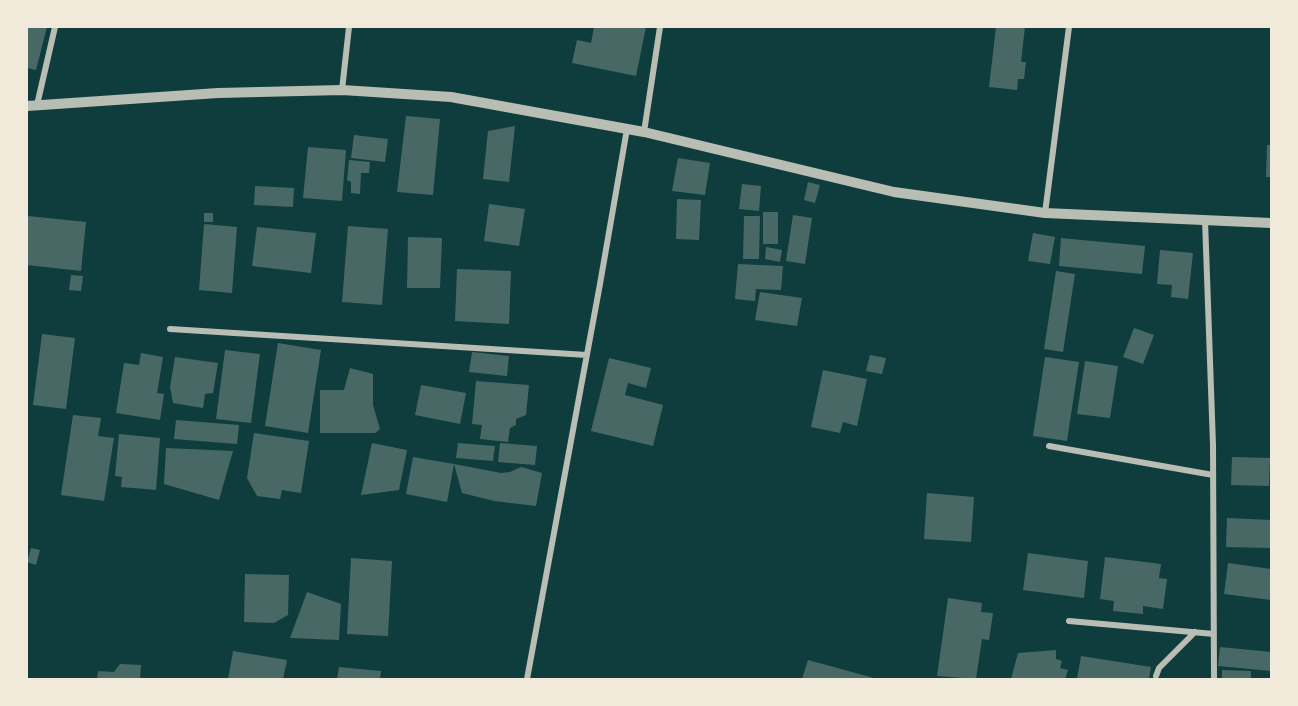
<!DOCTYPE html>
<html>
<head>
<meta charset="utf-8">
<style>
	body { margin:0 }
	#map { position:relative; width:1298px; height:706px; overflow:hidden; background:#0f3d3e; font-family:"Exo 2",sans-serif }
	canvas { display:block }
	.frame { position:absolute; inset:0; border:28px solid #f1e9da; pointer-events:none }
</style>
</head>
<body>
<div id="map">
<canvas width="1298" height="706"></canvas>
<div class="frame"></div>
</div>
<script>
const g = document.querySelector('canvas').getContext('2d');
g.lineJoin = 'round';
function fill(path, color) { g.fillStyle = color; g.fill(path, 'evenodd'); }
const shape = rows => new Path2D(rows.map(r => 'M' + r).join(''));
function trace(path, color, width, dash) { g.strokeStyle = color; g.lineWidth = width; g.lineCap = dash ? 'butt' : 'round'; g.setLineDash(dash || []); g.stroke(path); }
fill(shape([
	[27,27,47,27,36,70,27,68],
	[594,27,646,27,636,76,572,63,577,40,591,43],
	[996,27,1025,27,1021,62,1026,62,1024,79,1018,79,1017,90,989,87],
	[406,116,440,119,433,195,397,192],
	[515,126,509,182,483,179,488,131],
	[354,135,388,139,385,162,351,158],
	[1267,145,1271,145,1271,177,1266,177],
	[308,147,346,150,342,201,303,198],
	[678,158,710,163,705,195,672,191],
	[349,160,370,162,369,173,361,173,360,194,351,193,351,182,347,180],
	[808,182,820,185,815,203,804,200],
	[742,184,761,186,759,211,739,209],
	[255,186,294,188,293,207,254,205],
	[677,199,701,200,699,240,676,239],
	[489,204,525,209,519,246,484,241],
	[763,212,778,212,778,244,763,244],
	[204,213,213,213,213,222,204,222],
	[793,215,812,218,805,264,786,261],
	[28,216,86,222,81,271,27,265],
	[744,216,760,216,759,259,743,259],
	[204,224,237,227,232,293,199,290],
	[348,226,388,229,382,305,342,302],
	[257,227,316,233,311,273,252,266],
	[1033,233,1055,237,1050,264,1028,261],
	[408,237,442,238,440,288,407,288],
	[1061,238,1145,246,1142,274,1059,266],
	[766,247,782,250,780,262,765,259],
	[1160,250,1193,253,1188,299,1171,297,1172,285,1157,284],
	[738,264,783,266,781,290,756,289,755,301,735,299],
	[457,269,511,271,509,324,455,321],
	[1056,271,1075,274,1063,352,1044,349],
	[71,275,83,276,81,291,69,290],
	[760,292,802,298,797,326,755,320],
	[1134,328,1154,335,1143,364,1123,357],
	[42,334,75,338,66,409,33,405],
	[278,343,321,350,308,433,265,426],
	[225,350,260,354,251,423,216,419],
	[472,352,509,356,507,376,469,372],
	[141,353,163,357,157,393,164,394,160,420,116,413,124,363,139,365],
	[870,355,886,358,882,374,866,371],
	[175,357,218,363,213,393,205,394,203,408,173,403,170,387],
	[1045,357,1079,362,1067,441,1033,436],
	[609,358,651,368,646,388,628,383,625,395,663,405,653,446,591,431],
	[1085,361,1118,366,1110,418,1077,414],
	[350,368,373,374,373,405,380,429,375,433,320,433,320,390,344,390],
	[823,370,867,379,857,426,843,422,840,433,811,427],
	[476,381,529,385,526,415,516,419,516,425,510,428,508,442,480,439,482,425,472,424],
	[421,385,466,393,460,424,415,415],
	[73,415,101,418,98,436,114,438,104,501,61,495],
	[176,420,239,425,237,444,174,439],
	[254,433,309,441,301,493,282,490,280,499,257,496,247,478],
	[119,434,160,438,156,490,121,487,122,477,115,476],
	[372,443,407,450,399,490,361,495],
	[458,443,495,446,493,461,456,458],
	[500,443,537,446,535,465,498,462],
	[166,448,233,451,219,500,164,484],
	[413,457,454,464,447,502,406,494],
	[1232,457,1270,458,1269,486,1231,485],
	[454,464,501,473,510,472,521,467,542,473,536,506,494,501,462,493],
	[927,493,974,497,971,542,924,539],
	[1227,518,1271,520,1271,548,1226,547],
	[31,548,40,550,36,565,27,562],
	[1028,553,1088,561,1084,598,1023,590],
	[1105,557,1161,564,1159,578,1167,579,1163,609,1143,606,1143,614,1113,611,1114,601,1100,599],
	[351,558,392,561,388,636,347,634],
	[1228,563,1271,569,1271,600,1224,594],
	[245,574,289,575,288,615,274,623,244,622],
	[307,592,341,604,339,640,290,638],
	[948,598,982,603,981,612,993,613,989,640,982,639,976,679,937,676],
	[1220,647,1271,652,1271,671,1218,666],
	[1056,650,1056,659,1062,661,1060,668,1068,670,1065,679,1011,679,1018,653],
	[233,651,287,660,283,679,228,679],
	[1081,656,1151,667,1149,679,1077,679],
	[808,660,874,678,874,679,802,679],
	[120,664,141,665,140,679,97,679,98,671,114,672],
	[339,667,381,671,380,679,337,679],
	[1222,670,1251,671,1251,679,1222,679]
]), '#486865');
trace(shape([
	[342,90,349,27],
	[37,105,55,27],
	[644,132,660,27],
	[1045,213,1069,27],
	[1205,220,1213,445,1214,679],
	[170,329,587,355],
	[1049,446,1213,475],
	[1069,621,1214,634],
	[1156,676,1159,668,1195,632],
	[527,679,600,284,627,129]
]), '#b8beb3', 6);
trace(shape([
	[27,106,218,93,342,90,451,97,644,132,894,192,1045,213,1271,223]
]), '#b8beb3', 10);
</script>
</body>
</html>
